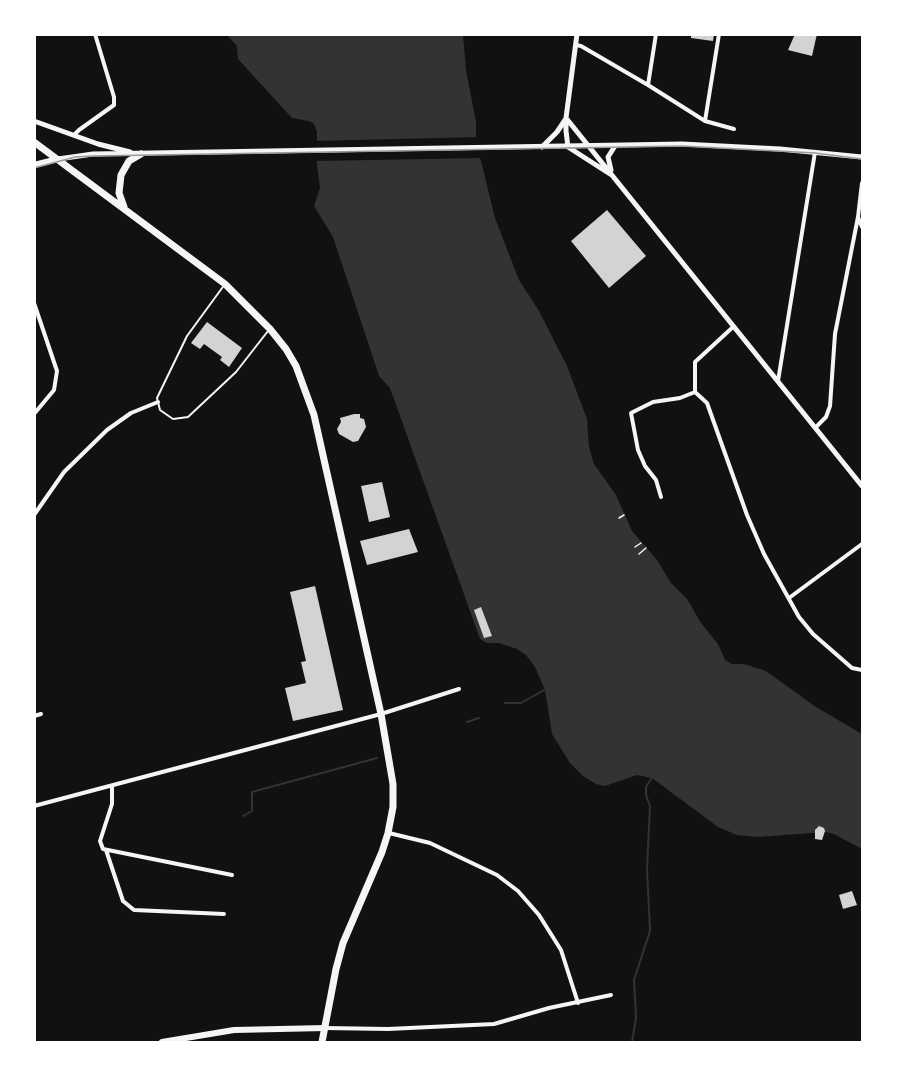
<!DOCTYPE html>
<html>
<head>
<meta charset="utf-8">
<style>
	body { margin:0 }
	#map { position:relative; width:897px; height:1077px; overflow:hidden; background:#111; font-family:Rubik,sans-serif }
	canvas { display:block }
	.frame { position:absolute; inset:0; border:36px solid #fff; pointer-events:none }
</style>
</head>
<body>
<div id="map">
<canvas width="897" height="1077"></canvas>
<div class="frame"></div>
</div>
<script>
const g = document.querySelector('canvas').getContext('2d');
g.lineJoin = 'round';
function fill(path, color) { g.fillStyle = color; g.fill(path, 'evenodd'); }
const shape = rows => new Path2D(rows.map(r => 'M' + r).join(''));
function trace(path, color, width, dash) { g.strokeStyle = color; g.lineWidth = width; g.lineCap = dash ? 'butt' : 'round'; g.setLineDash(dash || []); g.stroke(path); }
fill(shape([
	[227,35,463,35,466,70,476,122,476,148,481,161,495,218,519,280,539,311,567,366,587,419,589,447,594,464,616,495,632,531,657,560,671,583,687,599,701,623,718,644,725,660,732,664,744,664,766,671,816,707,862,734,862,849,834,834,826,832,757,837,737,835,718,827,652,778,637,775,605,786,596,784,583,776,570,763,552,734,545,690,535,667,526,655,517,649,499,643,487,643,480,639,390,388,379,376,333,237,314,206,320,188,317,165,317,132,314,124,309,121,292,118,238,59,237,46]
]), '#333');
fill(shape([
	[479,137,479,148,483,158,314,161,314,141]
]), '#111');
trace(shape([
	[505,703,521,703,546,689],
	[467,722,479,718],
	[243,816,252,811,252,792,377,758],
	[632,1042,636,1018,634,980,650,931,647,869,650,806,646,795,646,787,653,776]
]), '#333', 2);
fill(shape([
	[691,34,714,34,713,41,691,38],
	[795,34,817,34,812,56,788,50],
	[607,210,646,256,609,288,571,241],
	[207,322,242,348,229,367,220,360,222,357,204,344,200,349,191,343],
	[354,414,360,414,360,418,364,419,366,427,358,441,353,442,339,434,337,429,341,422,340,418],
	[382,482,390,517,369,522,361,486],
	[409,529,418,552,367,565,360,541],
	[315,586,343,710,293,721,285,688,306,683,301,662,306,661,290,592],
	[481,607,492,636,484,638,474,610],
	[819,826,824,828,825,831,822,840,815,839,815,830],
	[852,891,857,905,843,909,839,895]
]), '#d3d3d3');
trace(shape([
	[619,518,624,515],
	[635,547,641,543],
	[639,554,646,548]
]), '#f5f5f5', 1.5);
trace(shape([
	[225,284,187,336,157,398,160,410,173,419,188,417,236,372,268,331]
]), '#f5f5f5', 2);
trace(shape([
	[576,45,581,46,648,85,705,121,734,129],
	[648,85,656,34],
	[705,121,719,34],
	[74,135,79,130,114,105,114,97,95,34],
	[858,217,862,227],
	[34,303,57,371,54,390,34,414],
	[733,327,695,362,695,392,707,403,747,515,764,554,799,617,813,634,852,668,862,670],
	[778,381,815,152],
	[816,427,826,417,830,406,835,334,858,217,862,183],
	[661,497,656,480,645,466,638,450,631,413,653,402,680,398,695,392],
	[34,515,64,472,107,430,131,413,158,402],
	[789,598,862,544],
	[34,716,41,714],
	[112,786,112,804,100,841,103,849,232,875],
	[34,806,381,714,459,689],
	[389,833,430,843,497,875,518,891,539,915,561,950,578,1003],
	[106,850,123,901,134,910,224,914],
	[325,1028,388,1029,494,1024,549,1008,611,995]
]), '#f5f5f5', 4);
trace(shape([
	[566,118,862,486],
	[34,121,98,144,130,152],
	[542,147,557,132,565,120],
	[568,147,566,131,566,118,577,34],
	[568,147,610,174],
	[58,159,93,154,682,144,780,149,862,157],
	[611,170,608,157,615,146]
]), '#f5f5f5', 5);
trace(shape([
	[34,165,58,159],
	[162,1042,234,1030,325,1028]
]), '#f5f5f5', 6);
trace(shape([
	[34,142,225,284,270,329,286,349,296,366,314,415,381,714,393,784,393,807,388,833,382,852,343,943,336,969,322,1042],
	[124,207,119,193,121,175,129,161,141,154]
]), '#f5f5f5', 7);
trace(shape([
	[34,168,75,157,93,156,682,146,815,153,862,159]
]), '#9a9a9a', 1.5);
</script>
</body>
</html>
